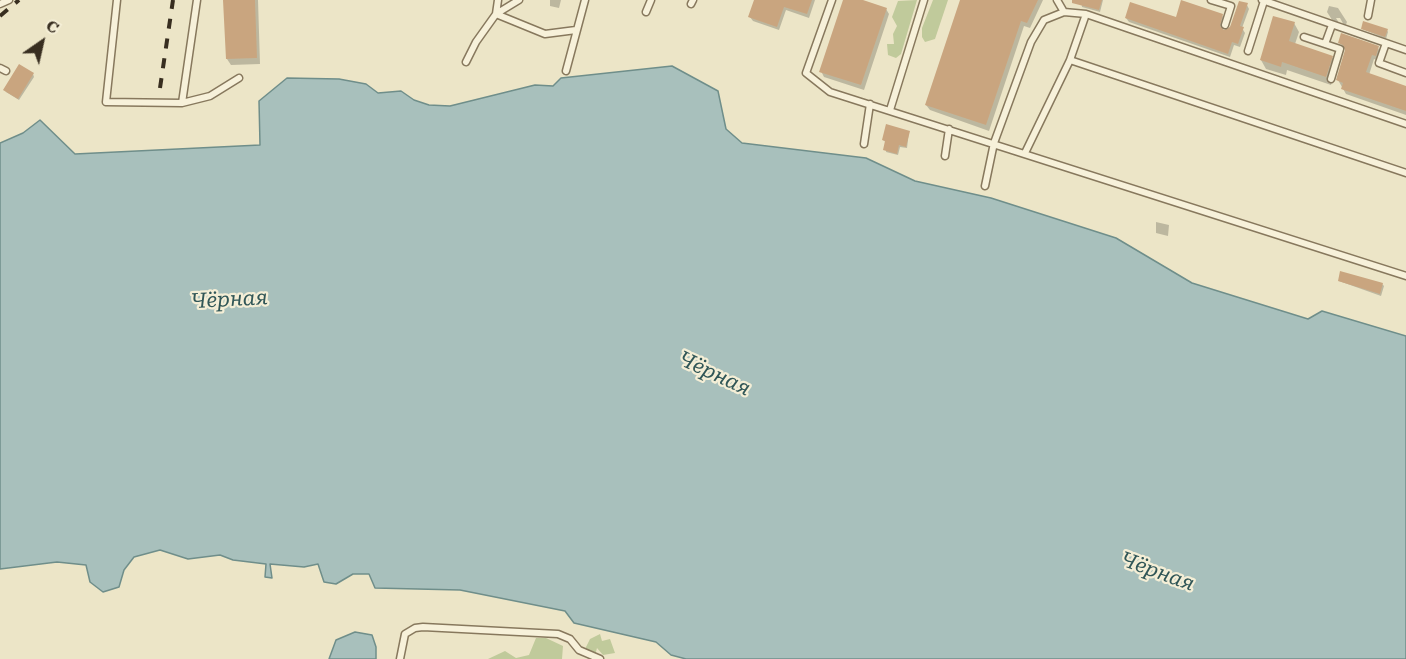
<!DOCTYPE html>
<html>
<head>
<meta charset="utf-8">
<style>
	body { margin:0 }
	#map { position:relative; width:1406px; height:659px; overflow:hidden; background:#ece5c7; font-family:"Roboto Serif",serif }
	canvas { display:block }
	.north { position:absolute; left:12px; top:12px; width:60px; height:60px; -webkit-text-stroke:4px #f4eed6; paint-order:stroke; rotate:34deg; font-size:16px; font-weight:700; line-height:24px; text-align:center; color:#382e20 }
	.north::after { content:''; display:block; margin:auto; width:21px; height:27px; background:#382e20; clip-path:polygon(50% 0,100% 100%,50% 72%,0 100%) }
</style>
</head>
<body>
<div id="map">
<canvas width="1406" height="659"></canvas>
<div class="north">С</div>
</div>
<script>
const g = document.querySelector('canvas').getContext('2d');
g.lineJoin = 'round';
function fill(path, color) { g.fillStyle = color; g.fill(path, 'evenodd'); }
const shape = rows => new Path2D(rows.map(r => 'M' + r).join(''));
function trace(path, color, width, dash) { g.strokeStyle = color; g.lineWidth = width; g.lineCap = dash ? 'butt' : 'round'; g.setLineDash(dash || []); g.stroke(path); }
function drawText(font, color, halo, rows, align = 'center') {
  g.font = font + ' "Roboto Serif",serif'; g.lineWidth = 4.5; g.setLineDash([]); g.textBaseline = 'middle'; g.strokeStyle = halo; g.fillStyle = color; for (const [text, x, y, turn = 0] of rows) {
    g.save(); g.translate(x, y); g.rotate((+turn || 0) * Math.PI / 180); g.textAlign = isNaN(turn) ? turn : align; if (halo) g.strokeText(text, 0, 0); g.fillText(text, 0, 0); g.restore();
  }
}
fill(shape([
	[917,0,901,54,896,58,888,55,887,44,894,44,893,34,897,26,892,17,898,1],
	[933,0,948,0,935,39,925,42,922,37,922,28],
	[600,634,602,641,610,639,615,653,603,655,597,648,594,659,588,659,584,651,590,639],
	[536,638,546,638,563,646,562,659,488,659,505,651,516,658,529,655]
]), '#c0ca9b');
const water = shape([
	[672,66,718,91,726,129,742,143,866,158,915,181,991,198,1116,238,1192,283,1308,319,1322,311,1406,336,1406,659,686,659,671,655,656,642,574,623,565,611,460,590,375,588,369,574,353,574,336,584,324,582,318,564,304,567,270,564,272,578,265,577,266,564,233,560,220,555,188,559,160,550,134,557,124,570,119,587,103,592,90,582,86,565,57,562,0,569,0,143,23,133,40,120,75,154,260,145,259,101,287,78,339,79,366,84,378,93,401,91,414,100,429,105,450,106,535,85,553,86,561,78,672,66],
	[355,632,372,635,376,647,376,659,329,659,336,640,355,632]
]);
fill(water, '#a8c0bc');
trace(water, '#6f8e8a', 1.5);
fill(shape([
	[225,0,258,0,260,64,231,65,227,59],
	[550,0,561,0,559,8,550,6],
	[757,0,815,0,809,18,786,10,779,30,753,21,750,17],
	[845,0,859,0,886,9,889,14,864,90,824,77,821,71],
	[961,0,1043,0,1030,28,1024,26,989,131,930,110,926,105],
	[1081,0,1103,0,1100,12,1082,7],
	[1247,5,1249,9,1242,28,1245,33,1240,47,1234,45,1230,57,1129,22,1126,18,1177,19,1222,15,1224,19,1222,29,1226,32],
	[1329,6,1338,8,1347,22,1345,27,1340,18,1336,18,1342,28,1336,26,1327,12],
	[1294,23,1299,32,1295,44,1332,57,1337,65,1331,85,1287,70,1286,75,1266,69,1261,60],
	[1363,29,1387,30,1388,32,1386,39],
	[1340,43,1378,48,1381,53,1379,61,1374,59,1369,75,1406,88,1406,115,1346,94,1338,80,1347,50],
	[33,74,34,77,19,100,6,92,5,90],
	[909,132,907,148,900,147,898,155,886,152,887,143,883,140],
	[1156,222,1169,225,1168,236,1156,233],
	[1339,281,1382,284,1384,286,1381,296]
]), '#0003');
fill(shape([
	[223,0,255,0,257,58,226,59],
	[754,0,812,0,807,14,784,7,777,27,748,17],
	[843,0,863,0,887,8,861,85,819,72],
	[960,0,1038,0,1027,23,1021,21,986,125,925,105],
	[1072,0,1102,0,1099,10,1072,3],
	[1181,0,1223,14,1220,26,1224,30,1230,27,1239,1,1248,3,1240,26,1244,27,1238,44,1232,42,1228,54,1125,18,1130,2,1176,17],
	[1273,16,1295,22,1289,41,1333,56,1326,77,1282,62,1281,67,1260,60],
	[1363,21,1388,29,1385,37,1361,29],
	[1341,33,1379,46,1376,56,1372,55,1366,72,1406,86,1406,111,1341,89,1343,83,1336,80,1345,50,1343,45,1338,43],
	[19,64,34,73,18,99,3,90],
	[886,124,910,131,906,147,899,145,897,154,883,150,885,141,882,140],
	[1340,271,1383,283,1380,294,1338,281]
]), '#c9a57f');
const service = shape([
	[117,0,106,102,182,103,210,96,239,78],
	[498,0,496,14,545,34,576,30],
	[832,0,806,73,830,92,1406,276],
	[1057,0,1064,12],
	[1211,0,1231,6,1225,25],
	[1262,0,1406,50],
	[0,4,9,0],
	[691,4,693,0],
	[646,12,651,0],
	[1368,16,1371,0],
	[1304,37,1340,49,1331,79],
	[1386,43,1379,63,1406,73],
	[1325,44,1332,25],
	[1248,51,1264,1],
	[1070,60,1406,173],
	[466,62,476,42,496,14,519,0],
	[0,68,6,71],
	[566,71,585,0],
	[182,103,197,0],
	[890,110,924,0],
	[864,144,870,104],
	[1025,153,1070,60,1086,14],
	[945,156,949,129],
	[985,186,994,143,1031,42,1044,20,1064,12,1086,14,1406,124],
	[400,659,405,634,415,628,423,627,558,634,570,639,579,650,600,659]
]);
trace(service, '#87785d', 9);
trace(service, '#f7f1da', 6);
trace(shape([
	[0,16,19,0],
	[160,88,173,0]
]), '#382e20', 4, [10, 10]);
drawText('italic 21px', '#305657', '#f4eed6', [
	["Чёрная",229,300,-3],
	["Чёрная",714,374,25],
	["Чёрная",1157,572,20]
]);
</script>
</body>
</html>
